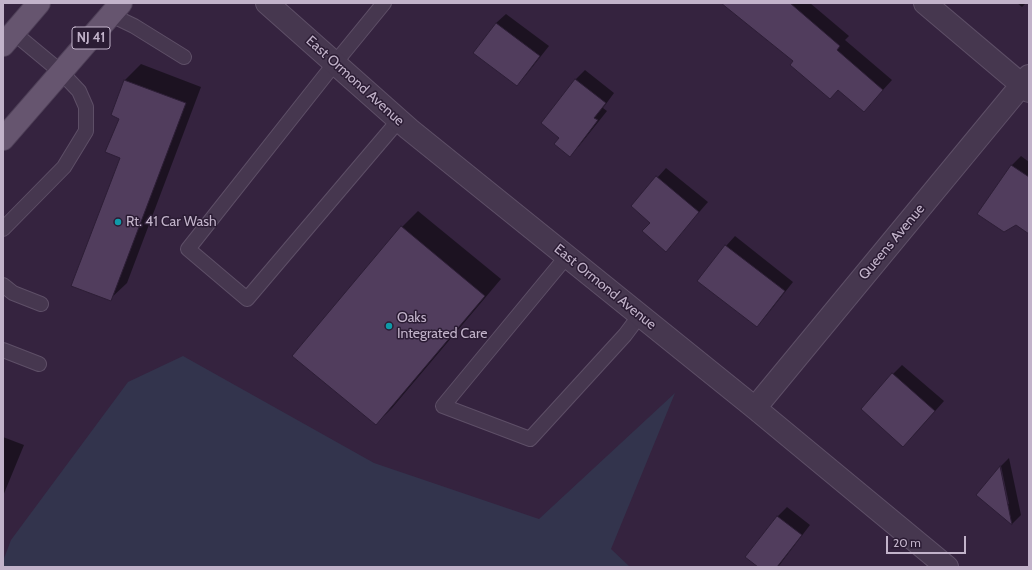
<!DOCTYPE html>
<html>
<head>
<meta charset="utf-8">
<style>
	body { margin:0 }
	#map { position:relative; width:1032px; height:570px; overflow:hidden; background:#35233f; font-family:Cabin,sans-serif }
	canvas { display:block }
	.frame { position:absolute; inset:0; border:4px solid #c2b3ca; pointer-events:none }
	.scale { position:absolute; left:886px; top:536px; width:80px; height:18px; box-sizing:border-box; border:2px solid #c2b3ca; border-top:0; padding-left:5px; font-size:12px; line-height:14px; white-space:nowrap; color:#c2b3ca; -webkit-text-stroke:3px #2b1c34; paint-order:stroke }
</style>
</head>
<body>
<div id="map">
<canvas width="1032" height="570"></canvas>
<div class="frame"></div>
<div class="scale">20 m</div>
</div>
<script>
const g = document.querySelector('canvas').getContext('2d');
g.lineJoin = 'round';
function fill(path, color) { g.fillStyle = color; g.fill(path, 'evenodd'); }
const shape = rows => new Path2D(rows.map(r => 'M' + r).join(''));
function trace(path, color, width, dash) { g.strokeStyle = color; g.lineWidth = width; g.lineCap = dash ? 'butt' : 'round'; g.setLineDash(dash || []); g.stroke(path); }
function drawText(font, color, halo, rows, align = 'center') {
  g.font = font + ' Cabin,sans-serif'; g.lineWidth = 3; g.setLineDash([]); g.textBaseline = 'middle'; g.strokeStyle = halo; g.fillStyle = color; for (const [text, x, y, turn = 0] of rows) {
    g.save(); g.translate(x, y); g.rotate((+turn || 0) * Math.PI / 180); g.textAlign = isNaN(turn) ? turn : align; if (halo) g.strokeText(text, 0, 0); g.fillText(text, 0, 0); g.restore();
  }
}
fill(shape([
	[183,356,374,463,539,519,675,393,611,549,630,567,3,567,3,561,11,540,128,382]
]), '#33344d');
fill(shape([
	[730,3,810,3,849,36,845,40,892,80,873,101,838,89,795,61],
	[1017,3,1026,3,1022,7],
	[506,14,549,46,526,75,517,85,496,23],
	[141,64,201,87,127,283,110,299,121,157,120,118,112,115,125,80],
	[585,70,614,93,603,108,607,111,579,146,570,156,560,138,542,123,576,79],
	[1021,156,1029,162,1029,233,1011,166],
	[666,168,708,202,666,250,651,222,632,206],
	[418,211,501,279,392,408,376,424,294,355,402,227],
	[735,236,793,282,766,316,757,326,698,280,726,246],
	[902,365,944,401,913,436,893,374],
	[3,437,24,445,3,496],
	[1009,458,1021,515,1012,524,977,495,1009,504,1001,466],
	[787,507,810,525,778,567,759,567,746,557,778,516]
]), '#0007');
const building = shape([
	[721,3,790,3,840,46,837,50,883,90,864,112,838,90,830,99,790,65,793,61,721,3],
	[496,23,540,56,517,86,473,53,496,23],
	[575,79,606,103,594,118,598,120,570,157,554,144,559,138,541,123,575,79],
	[124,80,186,103,111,301,71,286,120,158,105,152,119,119,111,115,124,80],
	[1011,165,1029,177,1029,234,1016,225,1004,232,977,214,1011,165],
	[656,176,699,212,666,252,642,231,650,223,631,206,656,176],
	[401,226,485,296,376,425,292,356,401,226],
	[725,245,785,291,757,327,697,281,725,245],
	[892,373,935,411,903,447,861,409,892,373],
	[1000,466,1012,525,976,495,1000,466],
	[777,516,802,535,777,567,758,567,745,557,777,516]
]);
fill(building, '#513d5d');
trace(building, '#2d1e36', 1);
const service = shape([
	[384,3,335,63,188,249,247,299,399,120],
	[111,15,134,26,184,57],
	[3,229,64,167,86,131,86,107,79,91,61,72,14,33],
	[567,256,443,406,530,439,625,335,640,315],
	[3,285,13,293,41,304],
	[3,350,39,364]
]);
const minor = shape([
	[267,3,409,129,755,408,947,567],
	[925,3,1029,91],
	[755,408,1029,76]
]);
const primary = shape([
	[3,45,39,3],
	[3,139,121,3]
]);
trace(service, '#5e4f67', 16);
trace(minor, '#5e4f67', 24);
trace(primary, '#4f4058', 24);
trace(service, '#46374f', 14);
trace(minor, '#46374f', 22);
trace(primary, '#66556f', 22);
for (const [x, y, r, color] of [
	[118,222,4,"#0f9aa8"],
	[389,326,4,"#0f9aa8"]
]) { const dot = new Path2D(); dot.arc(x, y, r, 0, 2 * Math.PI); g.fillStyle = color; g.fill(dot); trace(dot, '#2b1c34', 1.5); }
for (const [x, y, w] of [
	[91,38,38]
]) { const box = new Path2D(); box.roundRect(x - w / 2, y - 11, w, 22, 3); g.fillStyle = '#2b1c34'; g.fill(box); trace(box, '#c2b3ca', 1); }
drawText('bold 13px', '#c2b3ca', null, [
	["NJ 41",91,38]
]);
drawText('14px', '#c2b3ca', '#2b1c34', [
	["East Ormond Avenue",355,81,42],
	["Queens Avenue",892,242,-50],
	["East Ormond Avenue",605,287,39]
]);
drawText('14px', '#c2b3ca', '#2b1c34', [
	["Rt. 41 Car Wash",126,222],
	["Oaks",397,318],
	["Integrated Care",397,334]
], 'left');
</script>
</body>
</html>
